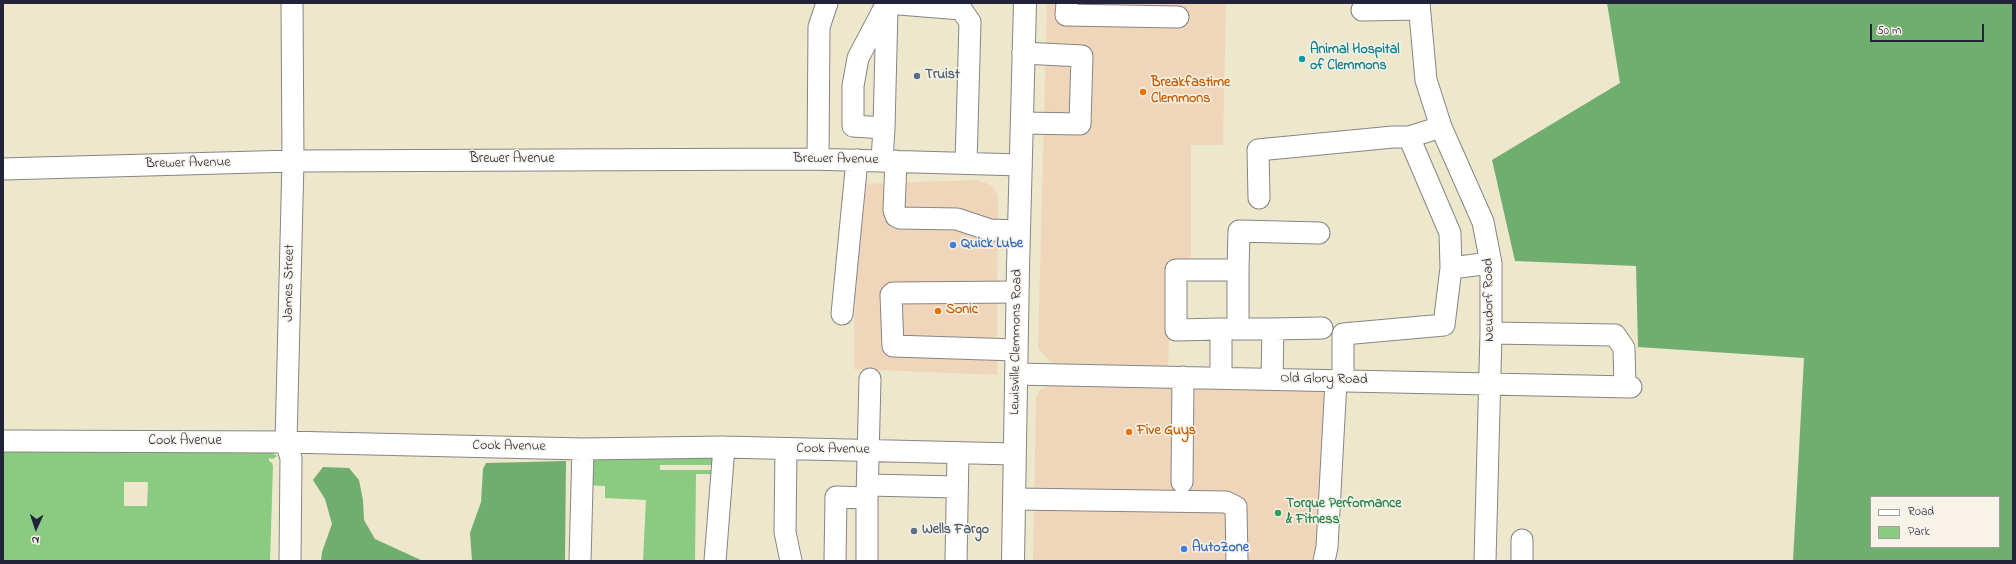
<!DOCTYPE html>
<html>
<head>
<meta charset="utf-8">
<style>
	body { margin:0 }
	#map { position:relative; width:2016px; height:564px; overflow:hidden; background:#ede7cc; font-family:"Indie Flower",sans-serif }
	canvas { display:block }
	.frame { position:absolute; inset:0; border:4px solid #22223b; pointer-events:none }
	.legend { position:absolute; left:1870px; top:496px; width:130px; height:52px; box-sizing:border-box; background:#f7f3e8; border:1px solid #a29fa3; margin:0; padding:5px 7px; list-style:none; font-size:12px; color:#22223b }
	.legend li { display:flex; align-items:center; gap:8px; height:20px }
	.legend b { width:20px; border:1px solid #a29fa3 }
	.north { position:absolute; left:16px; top:508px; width:40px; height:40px; -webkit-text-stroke:3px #f7f3e8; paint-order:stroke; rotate:183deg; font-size:11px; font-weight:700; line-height:16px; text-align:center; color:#22223b }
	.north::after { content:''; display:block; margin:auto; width:14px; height:18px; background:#22223b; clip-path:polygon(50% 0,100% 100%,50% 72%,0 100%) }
	.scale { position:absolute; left:1870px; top:24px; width:114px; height:18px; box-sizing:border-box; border:2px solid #22223b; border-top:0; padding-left:5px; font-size:12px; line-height:14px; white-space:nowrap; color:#22223b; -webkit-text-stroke:3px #f7f3e8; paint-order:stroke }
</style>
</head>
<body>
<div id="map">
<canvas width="2016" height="564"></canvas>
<div class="frame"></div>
<ul class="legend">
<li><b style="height:5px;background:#fff"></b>Road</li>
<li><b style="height:11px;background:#8bca81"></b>Park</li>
</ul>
<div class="north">N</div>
<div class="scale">50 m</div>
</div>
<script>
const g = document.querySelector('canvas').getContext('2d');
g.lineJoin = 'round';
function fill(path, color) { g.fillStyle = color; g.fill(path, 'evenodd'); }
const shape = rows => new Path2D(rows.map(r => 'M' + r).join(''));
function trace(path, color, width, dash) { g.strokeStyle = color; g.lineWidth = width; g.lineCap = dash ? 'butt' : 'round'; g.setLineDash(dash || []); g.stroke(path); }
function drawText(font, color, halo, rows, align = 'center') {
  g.font = font + ' "Indie Flower",sans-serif'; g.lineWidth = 3; g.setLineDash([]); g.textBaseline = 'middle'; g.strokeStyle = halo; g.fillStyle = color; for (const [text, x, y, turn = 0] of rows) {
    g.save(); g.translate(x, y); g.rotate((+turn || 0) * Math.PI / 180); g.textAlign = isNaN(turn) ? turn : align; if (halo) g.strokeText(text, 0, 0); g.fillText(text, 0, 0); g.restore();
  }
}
fill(shape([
	[1047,3,1226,3,1223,145,1191,145,1191,260,1172,260,1168,368,1065,366,1051,362,1038,348],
	[977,180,991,185,998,195,997,375,854,369,856,184],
	[1050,385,1322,387,1331,403,1316,561,1033,561,1036,398,1040,390]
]), '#efd6bb');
fill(shape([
	[3,448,268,450,277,456,273,459,269,458,269,461,272,463,273,466,270,561,3,561],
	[124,482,148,482,147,506,124,506],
	[587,457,713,458,716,465,660,465,660,470,716,470,711,474,696,474,695,561,643,561,646,500,605,498,605,486,587,485]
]), '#8bca81');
fill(shape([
	[1607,3,2013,3,2013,561,1793,561,1804,358,1638,347,1636,266,1515,261,1492,160,1620,83],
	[1871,497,1999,497,1999,547,1871,547],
	[566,461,565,561,472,561,470,533,481,502,483,469,486,463],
	[323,467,349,468,359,480,363,500,364,520,375,539,423,561,321,561,322,552,332,524,325,499,313,480]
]), '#70ae6f');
const minor = shape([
	[887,3,961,9,970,22,966,163],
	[1067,3,1066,15,1178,17],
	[1419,3,1426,80,1441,127,1483,222,1491,263,1491,333,1485,561],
	[1362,10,1419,9],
	[1022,123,1080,124,1082,56,1023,53],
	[884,128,887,8],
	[818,159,819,27,827,3],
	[882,161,884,128,853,126,853,86,858,58,887,3],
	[896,161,894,210,896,216,900,218,957,219,990,230,1019,231],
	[3,169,293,161,810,159,1021,165],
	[1259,198,1258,150,1393,137,1409,137,1441,127],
	[1451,268,1491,263],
	[842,314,857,160],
	[1221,329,1176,330,1176,270,1238,270,1239,231,1319,233],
	[1238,329,1238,270],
	[1273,329,1322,328],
	[1491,333,1615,335,1624,348,1625,387],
	[1016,350,893,346,891,295,893,293,1017,292],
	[1016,374,1631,387],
	[1221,378,1221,329,1273,329,1272,379],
	[1343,381,1343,334,1444,325,1451,268,1450,233,1409,137],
	[3,441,286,442,583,449,724,447,1014,454],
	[786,449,785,532,791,561],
	[1182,482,1183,377],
	[868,485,957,487],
	[1014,499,1226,502,1236,507,1237,561],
	[1522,540,1522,561],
	[290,561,291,458,286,442,293,161,292,3],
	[580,561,583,449],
	[715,561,724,447],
	[835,561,836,497,867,498,870,379],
	[867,561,867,498],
	[956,561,958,454],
	[1324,561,1327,547,1336,381]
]);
const major = shape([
	[1013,561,1018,268,1025,3]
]);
trace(minor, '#888484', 23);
trace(major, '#888484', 24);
trace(minor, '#fff', 21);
trace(major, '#fff', 22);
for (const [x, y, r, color] of [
	[1302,59,4,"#0f9aa8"],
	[917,76,4,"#5c6f8a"],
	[1143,92,4,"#e8710a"],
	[953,245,4,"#3f7fe0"],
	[938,311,4,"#e8710a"],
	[1129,432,4,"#e8710a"],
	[1278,513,4,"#2e9e5b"],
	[914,531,4,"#5c6f8a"],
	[1184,549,4,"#3f7fe0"]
]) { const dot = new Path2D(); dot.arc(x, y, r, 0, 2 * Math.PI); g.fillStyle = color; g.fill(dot); trace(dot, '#f7f3e8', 1.5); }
drawText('bold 14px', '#0d838f', '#f7f3e8', [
	["Animal Hospital",1310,51],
	["of Clemmons",1310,67]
], 'left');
drawText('bold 14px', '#4e5e75', '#f7f3e8', [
	["Truist",925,76],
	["Wells Fargo",922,531]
], 'left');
drawText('bold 14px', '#c56008', '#f7f3e8', [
	["Breakfastime",1151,84],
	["Clemmons",1151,100],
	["Sonic",946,311],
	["Five Guys",1137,432]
], 'left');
drawText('14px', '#22223b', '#f7f3e8', [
	["Brewer Avenue",512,160],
	["Brewer Avenue",836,160,1],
	["Brewer Avenue",188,164,-1],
	["James Street",290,283,-89],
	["Neudorf Road",1490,300,-91],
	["Lewisville Clemmons Road",1017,342,-89],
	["Old Glory Road",1324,380,1],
	["Cook Avenue",185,442],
	["Cook Avenue",509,447,1],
	["Cook Avenue",833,450,1]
]);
drawText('bold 14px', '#366cbe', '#f7f3e8', [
	["Quick Lube",961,245],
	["AutoZone",1192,549]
], 'left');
drawText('bold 14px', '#27864d', '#f7f3e8', [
	["Torque Performance",1286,505],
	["& Fitness",1286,521]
], 'left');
</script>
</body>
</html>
